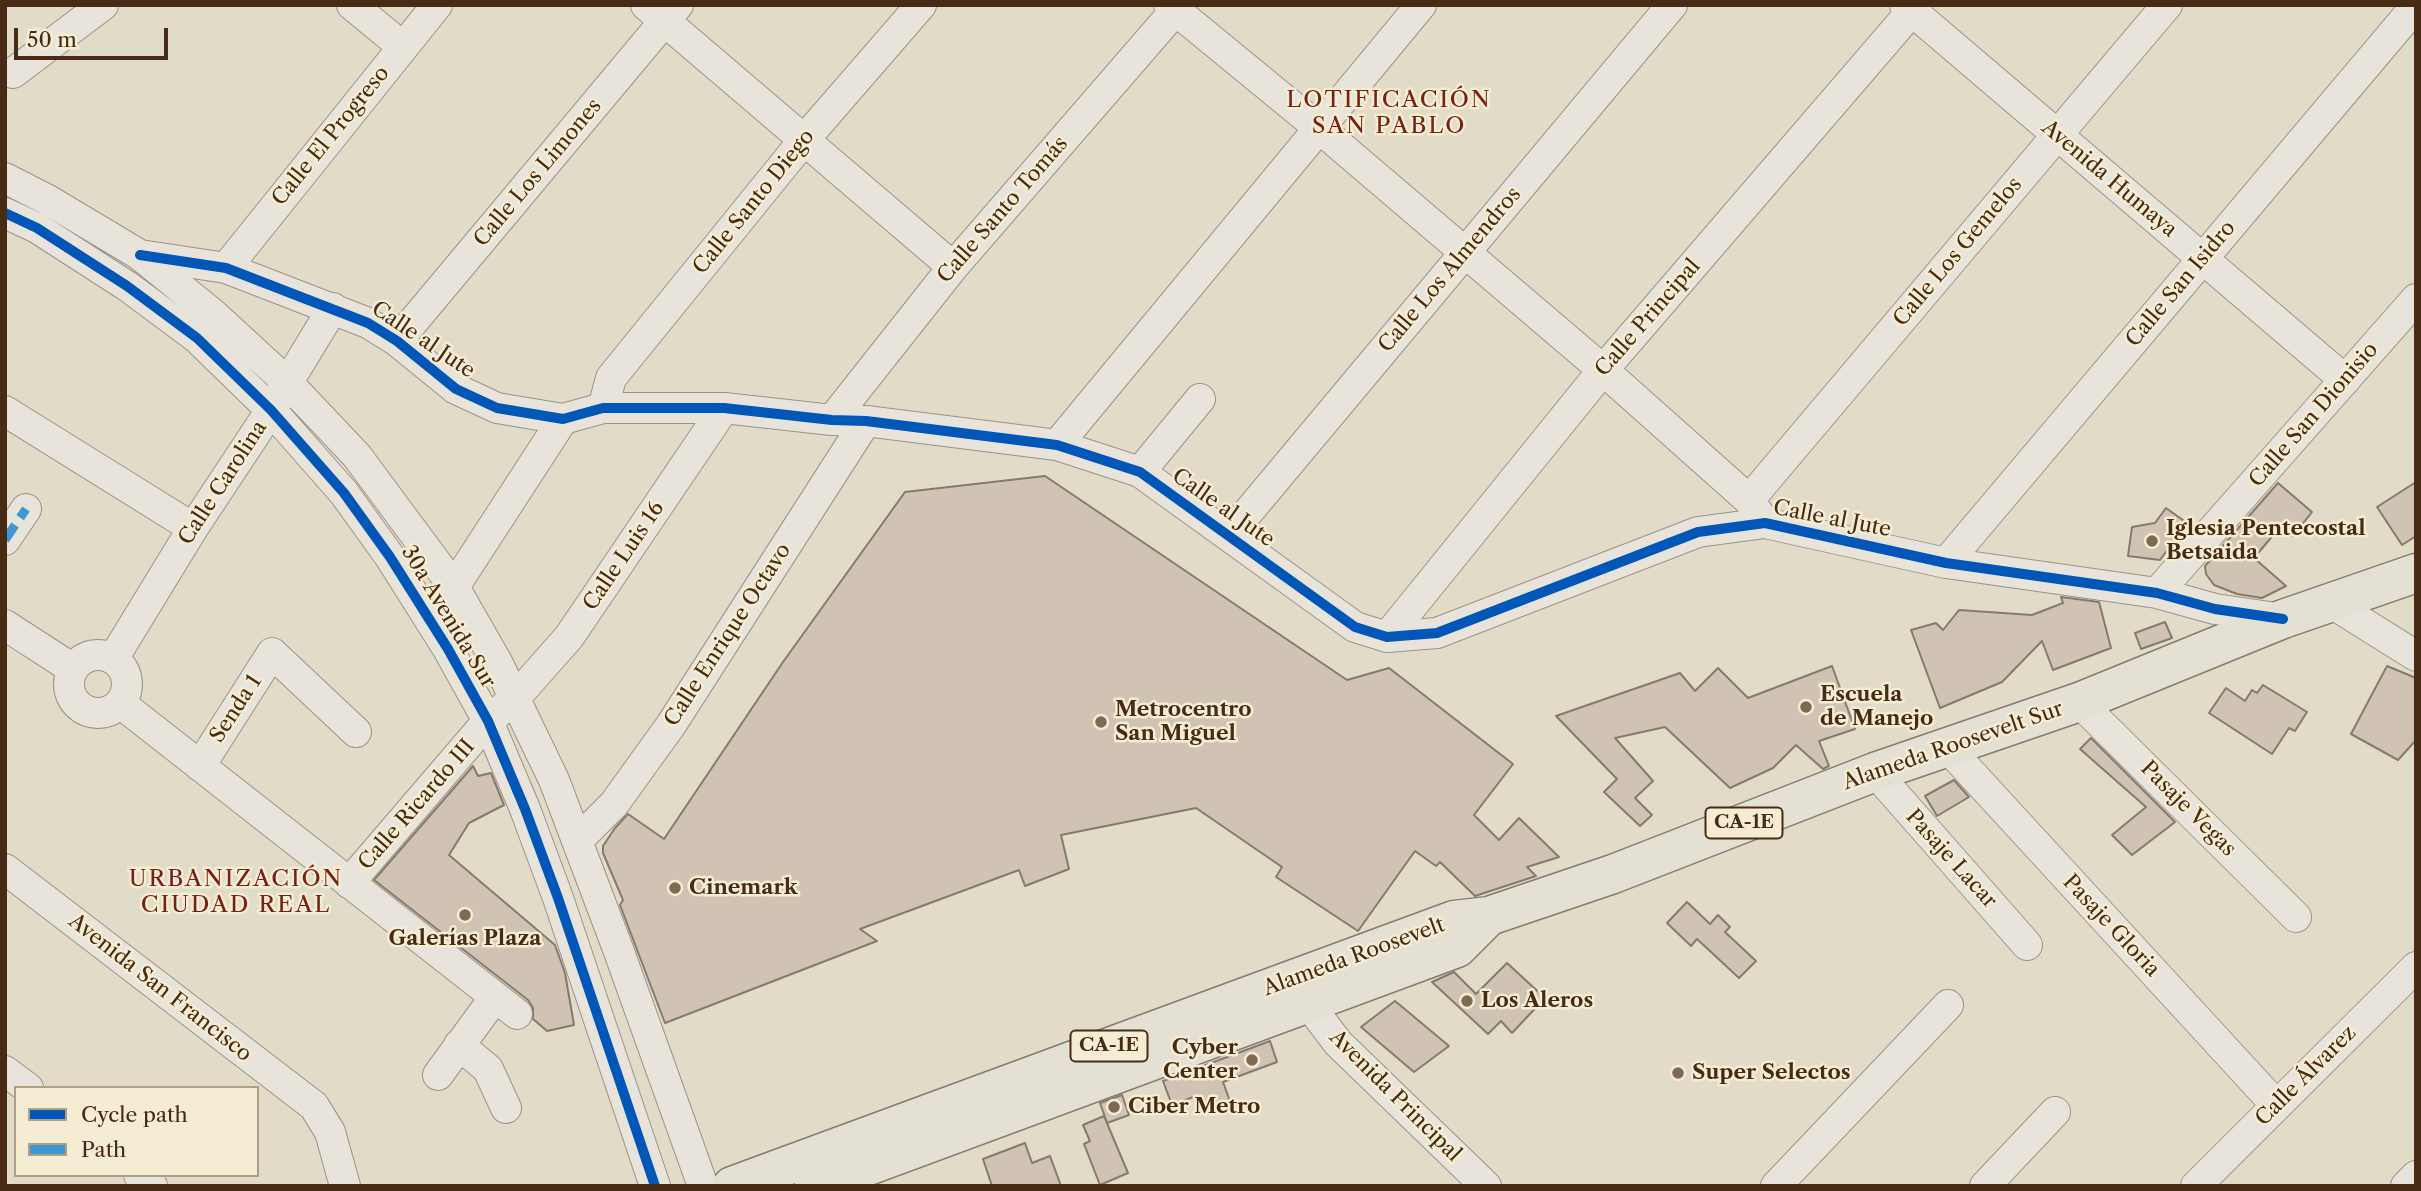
<!DOCTYPE html>
<html>
<head>
<meta charset="utf-8">
<style>
	body { margin:0 }
	#map { position:relative; width:2421px; height:1191px; overflow:hidden; background:#e2dbc7; font-family:"Libre Caslon Text",serif }
	canvas { display:block }
	.frame { position:absolute; inset:0; border:7px solid #482b15; pointer-events:none }
	.legend { position:absolute; left:14px; top:1086px; width:245px; height:91px; box-sizing:border-box; background:#f4ecd3; border:2px solid #af9f87; margin:0; padding:9px 12px; list-style:none; font-size:21px; color:#482b15 }
	.legend li { display:flex; align-items:center; gap:14px; height:35px }
	.legend b { width:35px; border:2px solid #af9f87 }
	.scale { position:absolute; left:14px; top:28px; width:154px; height:32px; box-sizing:border-box; border:4px solid #482b15; border-top:0; padding-left:9px; font-size:21px; line-height:24px; white-space:nowrap; color:#482b15; -webkit-text-stroke:5px #f4ecd3; paint-order:stroke }
</style>
</head>
<body>
<div id="map">
<canvas width="2421" height="1191"></canvas>
<div class="frame"></div>
<ul class="legend">
<li><b style="height:9px;background:#0057b8"></b>Cycle path</li>
<li><b style="height:9px;background:#4096d3"></b>Path</li>
</ul>
<div class="scale">50 m</div>
</div>
<script>
const g = document.querySelector('canvas').getContext('2d');
g.lineJoin = 'round';
function fill(path, color) { g.fillStyle = color; g.fill(path, 'evenodd'); }
const shape = rows => new Path2D(rows.map(r => 'M' + r).join(''));
function trace(path, color, width, dash) { g.strokeStyle = color; g.lineWidth = width; g.lineCap = dash ? 'butt' : 'round'; g.setLineDash(dash || []); g.stroke(path); }
function drawText(font, color, halo, rows, align = 'center') {
  g.font = font + ' "Libre Caslon Text",serif'; g.lineWidth = 5; g.setLineDash([]); g.textBaseline = 'middle'; g.strokeStyle = halo; g.fillStyle = color; for (const [text, x, y, turn = 0] of rows) {
    g.save(); g.translate(x, y); g.rotate((+turn || 0) * Math.PI / 180); g.textAlign = isNaN(turn) ? turn : align; if (halo) g.strokeText(text, 0, 0); g.fillText(text, 0, 0); g.restore();
  }
}
const building = shape([
	[1045,476,1347,680,1389,668,1513,764,1474,815,1499,840,1519,818,1559,857,1527,867,1536,876,1475,896,1440,862,1436,866,1415,851,1358,931,1276,877,1282,867,1196,808,1061,835,1069,869,1025,886,1019,870,860,929,877,941,665,1023,620,905,623,900,603,853,603,846,615,828,628,814,664,839,783,662,905,492,1045,476],
	[2416,482,2416,536,2402,545,2377,507,2416,482],
	[2278,483,2312,512,2293,536,2280,527,2254,558,2286,586,2262,598,2237,594,2214,585,2206,574,2205,566,2278,483],
	[2166,508,2187,523,2160,560,2128,556,2132,527,2155,523,2166,508],
	[2061,597,2099,602,2111,648,2053,670,2042,641,2002,682,1940,708,1911,630,1936,623,1943,630,1959,610,2032,615,2063,603,2061,597],
	[2165,622,2172,638,2141,649,2135,633,2165,622],
	[1832,666,1855,729,1819,741,1829,766,1823,769,1796,745,1773,768,1730,788,1665,727,1615,738,1653,781,1635,798,1652,815,1640,826,1604,792,1617,779,1556,716,1680,673,1695,691,1718,668,1748,698,1832,666],
	[2387,666,2416,678,2416,740,2398,760,2351,734,2387,666],
	[2263,685,2307,712,2295,731,2289,728,2272,754,2209,713,2226,688,2245,701,2252,690,2257,693,2263,685],
	[2091,738,2175,822,2132,855,2112,835,2146,807,2080,749,2091,738],
	[473,766,478,776,491,773,504,805,469,823,449,855,555,945,565,973,574,1025,547,1031,533,1019,533,1008,528,1000,374,880,473,766],
	[1954,780,1969,797,1937,816,1925,796,1954,780],
	[1687,902,1710,924,1718,915,1730,927,1725,932,1756,961,1739,978,1697,939,1691,946,1667,923,1687,902],
	[1507,963,1545,998,1512,1033,1501,1021,1488,1034,1432,982,1454,972,1476,994,1507,963],
	[1395,1001,1449,1046,1414,1072,1361,1027,1395,1001],
	[1270,1041,1277,1062,1223,1082,1231,1104,1201,1114,1196,1096,1172,1105,1163,1081,1270,1041],
	[1122,1095,1129,1115,1107,1123,1100,1103,1122,1095],
	[1104,1116,1128,1173,1100,1185,1084,1144,1090,1141,1083,1125,1104,1116],
	[1025,1143,1032,1163,1050,1156,1061,1186,992,1186,983,1159,1025,1143]
]);
fill(building, '#d1c3b4');
trace(building, '#847b6e', 2);
const minor = shape([
	[352,5,403,47],
	[646,5,953,267],
	[1169,5,1319,128,1603,370,1749,500,1765,523],
	[1905,5,2345,380],
	[13,73,103,5],
	[5,178,48,200,140,255,214,315,287,382,357,456,454,587,498,664,554,780,618,949,703,1186],
	[5,213,37,228,127,286,197,338,271,410,344,493,390,557,448,649,488,721,525,809,558,898,655,1186],
	[140,255,226,268,368,323,397,341,456,389,497,408,563,419,603,408,724,408,832,420,866,421,1057,445,1140,472,1355,627,1387,637,1437,633,1698,532,1765,523,1946,563,2157,593,2215,609,2283,619],
	[226,268,437,5],
	[397,341,678,5],
	[603,408,611,378,804,140,921,5],
	[5,411,193,528],
	[832,420,953,267,1180,5],
	[1057,445,1421,5],
	[1140,472,1200,399],
	[1749,500,2167,5],
	[1229,535,1672,5],
	[5,540,26,509],
	[1946,563,2416,6],
	[454,587,563,419],
	[2157,593,2416,299],
	[2333,604,2416,656],
	[5,625,73,669],
	[1387,637,1603,370,1917,5],
	'69 684a29 29 0 1 1 58 0a29 29 0 1 1-58 0Z',
	[113,659,193,528,271,410,333,308],
	[2079,702,2296,917],
	[120,703,517,1014],
	[1947,747,2276,1105],
	[200,766,272,653,356,732],
	[1875,772,2027,945],
	[578,840,614,804,671,725,866,421],
	[5,869,314,1106,330,1132,345,1186],
	[349,883,488,721,515,698,569,637,724,408],
	[1307,1002,1338,1043,1486,1186],
	[459,1045,488,1069,506,1108],
	[5,1071,28,1088],
	[438,1075,495,997],
	[139,1175,152,1186],
	[1776,1186,1948,1005],
	[1985,1186,2055,1112],
	[2196,1186,2416,967],
	[2406,1186,2416,1176]
]);
const highway = shape([
	[732,1186,1454,920,1489,916,1613,874,1875,772,2079,702,2283,619,2416,573],
	[814,1186,1457,948,1489,916]
]);
trace(minor, '#9b9385', 32);
trace(highway, '#847b6e', 41);
trace(minor, '#e8e4db', 30);
trace(highway, '#e5e0d4', 38);
trace(shape([
	[5,540,26,509]
]), '#4096d3', 9, [18, 9]);
trace(shape([
	[5,213,37,228,127,286,197,338,271,410,344,493,390,557,448,649,488,721,525,809,558,898,655,1186],
	[140,255,226,268,368,323,397,341,456,389,497,408,563,419,603,408,724,408,832,420,866,421,1057,445,1140,472,1355,627,1387,637,1437,633,1698,532,1765,523,1946,563,2157,593,2215,609,2283,619]
]), '#0057b8', 10);
for (const [x, y, r, color] of [
	[2152,541,7,"#7e6953"],
	[1806,707,7,"#7e6953"],
	[1101,722,7,"#7e6953"],
	[675,888,7,"#7e6953"],
	[465,915,7,"#7e6953"],
	[1467,1001,7,"#7e6953"],
	[1252,1060,7,"#7e6953"],
	[1678,1073,7,"#7e6953"],
	[1114,1107,7,"#7e6953"]
]) { const dot = new Path2D(); dot.arc(x, y, r, 0, 2 * Math.PI); g.fillStyle = color; g.fill(dot); trace(dot, '#f4ecd3', 2.5); }
for (const [x, y, w] of [
	[1744,823,77],
	[1109,1046,77]
]) { const box = new Path2D(); box.roundRect(x - w / 2, y - 15.5, w, 31, 5); g.fillStyle = '#f4ecd3'; g.fill(box); trace(box, '#482b15', 2); }
drawText('bold 19px', '#482b15', null, [
	["CA-1E",1744,823],
	["CA-1E",1109,1046]
]);
drawText('21px', '#482b15', '#f4ecd3', [
	["Calle El Progreso",331,136,-51],
	["Calle Los Limones",538,173,-50],
	["Avenida Humaya",2109,179,40],
	["Calle Santo Diego",754,202,-51],
	["Calle Santo Tomás",1003,210,-49],
	["Calle Los Gemelos",1958,252,-50],
	["Calle Los Almendros",1450,270,-50],
	["Calle San Isidro",2181,284,-50],
	["Calle Principal",1648,318,-49],
	["Calle al Jute",423,340,34],
	["Calle San Dionisio",2314,415,-49],
	["Calle Carolina",223,483,-57],
	["Calle al Jute",1223,508,35],
	["Calle al Jute",1832,519,11],
	["Calle Luis 16",624,556,-56],
	["30a Avenida Sur",448,617,59],
	["Calle Enrique Octavo",728,635,-57],
	["Senda 1",236,709,-57],
	["Alameda Roosevelt Sur",1953,746,-19],
	["Calle Ricardo III",417,805,-49],
	["Pasaje Vegas",2188,809,45],
	["Pasaje Lacar",1951,859,48],
	["Pasaje Gloria",2111,926,47],
	["Alameda Roosevelt",1354,957,-20],
	["Avenida San Francisco",160,988,38],
	["Calle Álvarez",2306,1076,-45],
	["Avenida Principal",1395,1096,45]
]);
drawText('bold 21px', '#482b15', '#f4ecd3', [
	["Iglesia Pentecostal",2166,529],
	["Betsaida",2166,553],
	["Escuela",1820,695],
	["de Manejo",1820,719],
	["Metrocentro",1115,710],
	["San Miguel",1115,734],
	["Cinemark",689,888],
	["Galerías Plaza",465,939,"center"],
	["Los Aleros",1481,1001],
	["Cyber",1238,1048,"right"],
	["Center",1238,1072,"right"],
	["Super Selectos",1692,1073],
	["Ciber Metro",1128,1107]
], 'left');
g.letterSpacing = '2px';
drawText('23px', '#7a1f14', '#f4ecd3', [
	["LOTIFICACIÓN",1389,100],
	["SAN PABLO",1389,126],
	["URBANIZACIÓN",236,879],
	["CIUDAD REAL",236,905]
]);
g.letterSpacing = '0px';
</script>
</body>
</html>
